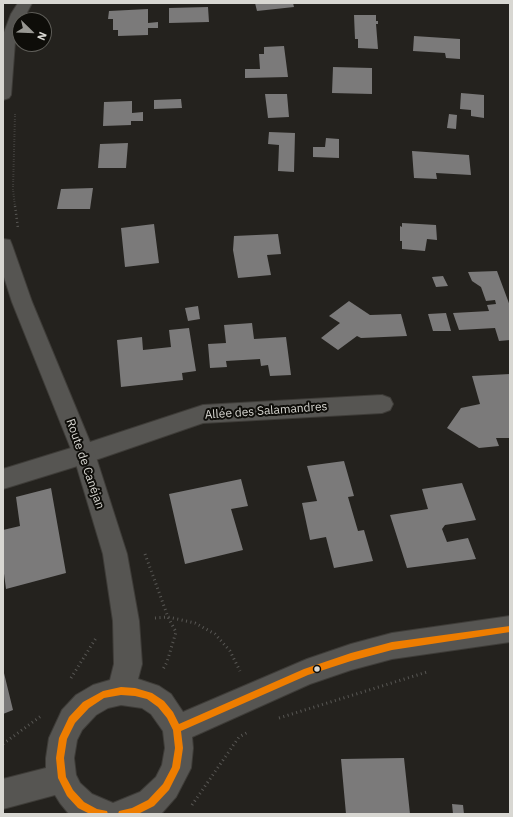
<!DOCTYPE html>
<html>
<head>
<meta charset="utf-8">
<style>
	body { margin:0 }
	#map { position:relative; width:513px; height:817px; overflow:hidden; background:#24221e; font-family:"IBM Plex Sans",sans-serif }
	canvas { display:block }
	.frame { position:absolute; inset:0; border:4px solid #d8d7d2; pointer-events:none }
	.north { position:absolute; left:12px; top:12px; width:40px; height:40px; box-sizing:border-box; background:#0e0d09; border:1px solid #5f5e59; border-radius:50%; rotate:113deg; font-size:11px; font-weight:700; line-height:16px; text-align:center; color:#d8d7d2 }
	.north::after { content:''; display:block; margin:auto; width:14px; height:18px; background:#999893; clip-path:polygon(50% 0,100% 100%,50% 72%,0 100%) }
</style>
</head>
<body>
<div id="map">
<canvas width="513" height="817"></canvas>
<div class="frame"></div>
<div class="north">N</div>
</div>
<script>
const g = document.querySelector('canvas').getContext('2d');
g.lineJoin = 'round';
function fill(path, color) { g.fillStyle = color; g.fill(path, 'evenodd'); }
const shape = rows => new Path2D(rows.map(r => 'M' + r).join(''));
function trace(path, color, width, dash) { g.strokeStyle = color; g.lineWidth = width; g.lineCap = dash ? 'butt' : 'round'; g.setLineDash(dash || []); g.stroke(path); }
function drawText(font, color, halo, rows, align = 'center') {
  g.font = font + ' "IBM Plex Sans",sans-serif'; g.lineWidth = 4; g.setLineDash([]); g.textBaseline = 'middle'; g.strokeStyle = halo; g.fillStyle = color; for (const [text, x, y, turn = 0] of rows) {
    g.save(); g.translate(x, y); g.rotate((+turn || 0) * Math.PI / 180); g.textAlign = isNaN(turn) ? turn : align; if (halo) g.strokeText(text, 0, 0); g.fillText(text, 0, 0); g.restore();
  }
}
fill(shape([
	[255,3,293,3,294,7,257,11],
	[208,7,209,22,169,23,169,8],
	[148,9,148,23,158,22,158,28,148,28,148,35,118,36,118,30,113,30,113,19,108,19,109,11],
	[354,15,376,15,376,21,378,21,378,24,376,24,378,49,358,48,358,39,355,39],
	[414,36,460,39,460,59,446,58,445,53,413,51],
	[284,46,288,77,245,78,245,69,260,69,259,54,264,54,264,47],
	[333,67,372,68,372,94,332,93],
	[461,93,484,95,484,118,471,116,471,110,460,109],
	[265,94,287,94,289,117,268,118],
	[181,99,182,108,154,109,154,100],
	[132,101,132,113,143,112,143,121,131,121,131,125,103,126,104,102],
	[449,114,457,115,456,129,447,128],
	[269,132,295,133,294,172,278,171,279,145,268,144],
	[326,138,339,139,339,158,313,157,313,147,325,147],
	[128,143,126,168,98,168,100,144],
	[412,151,469,155,471,175,436,173,437,179,414,178],
	[93,188,90,209,57,209,61,189],
	[402,223,436,225,437,240,427,239,425,251,402,249,402,241,400,241,400,226,402,227],
	[154,224,159,263,125,267,121,228],
	[278,234,281,254,267,255,271,275,238,278,233,250,234,236],
	[497,271,510,306,510,340,499,341,495,328,459,330,453,313,489,311,487,305,496,304,495,300,486,301,481,287,472,281,468,272],
	[443,276,448,286,436,287,432,277],
	[349,301,370,315,401,314,407,336,361,338,357,336,338,350,321,338,340,323,329,316],
	[198,306,200,319,188,321,185,308],
	[446,313,451,331,433,331,428,314],
	[252,323,254,339,286,337,291,375,270,376,268,365,261,366,260,359,226,361,227,367,210,368,208,344,226,343,224,325],
	[189,328,196,371,182,373,183,380,121,387,117,340,142,337,143,350,171,347,169,330],
	[510,374,510,438,496,438,499,446,479,448,447,428,461,408,480,404,472,376],
	[344,461,354,496,348,497,358,531,364,530,373,561,334,568,326,537,310,540,302,503,317,501,307,466],
	[241,479,248,506,231,509,243,550,185,564,169,494],
	[462,483,476,520,445,525,442,529,447,542,468,538,476,559,407,568,390,515,428,509,422,489],
	[51,488,66,573,6,589,3,566,3,530,20,526,16,497],
	[3,669,13,710,3,714],
	[404,758,410,814,346,814,341,759],
	[452,804,463,805,464,814,453,814]
]), '#7b7a7a');
const minor = shape([
	[382,395,390,398,393,404,390,410,382,413,203,423,84,464,3,489,3,469,84,444,203,405,382,395]
]);
const tertiary = shape([
	[18,3,32,3,23,20,20,20,20,29,15,42,11,95,9,98,3,100,3,35,11,14,18,3],
	[3,239,10,240,12,245,32,302,95,454,127,554,139,621,142,664,138,679,159,686,171,694,183,712,307,659,351,644,392,633,510,616,510,642,392,659,351,670,310,684,192,737,193,748,191,768,176,797,161,814,69,814,60,803,55,795,3,809,3,779,46,768,46,758,49,738,62,710,76,695,93,685,110,680,114,664,113,621,103,554,73,454,12,302,3,274,3,239],
	[121,705,142,708,151,714,163,731,165,748,162,765,156,777,140,792,113,803,92,794,80,783,76,775,74,758,77,740,82,730,96,715,108,708,121,705]
]);
trace(minor, '#3e3c38', 2);
trace(tertiary, '#3e3c38', 2);
trace(shape([
	[15,114,13,189,15,207]
]), '#585754', 2, [0.5, 2]);
trace(shape([
	[15,206,18,228]
]), '#585754', 2.5, [1, 3]);
trace(shape([
	[145,554,168,617,176,632,167,662,162,671],
	[155,618,168,617,195,623,215,634,230,651,240,671],
	[71,678,96,638],
	[279,718,427,672],
	[3,744,41,716],
	[192,805,239,737,248,732]
]), '#585754', 3, [1, 3.5]);
fill(minor, '#565552');
fill(tertiary, '#565552');
fill(shape([
	[510,626,510,632,392,650,351,661,308,675,181,731,183,748,180,768,169,790,154,806,138,814,118,814,119,811,132,808,148,800,163,784,172,767,175,748,173,730,167,718,158,707,147,699,135,696,121,695,104,698,89,708,75,723,67,739,64,758,66,777,73,790,84,802,97,809,107,811,108,814,90,814,78,808,67,796,58,778,56,758,59,738,69,717,83,702,103,691,121,687,135,688,152,693,164,701,173,712,179,724,304,669,351,653,392,642,510,626]
]), '#ee7d00');
for (const [x, y, r, color] of [
	[317,669,3.5,"#d8d7d2"]
]) { const dot = new Path2D(); dot.arc(x, y, r, 0, 2 * Math.PI); g.fillStyle = color; g.fill(dot); trace(dot, '#0e0d09', 1.5); }
drawText('12px', '#d8d7d2', '#0e0d09', [
	["Allée des Salamandres",266,411,-4],
	["Route de Canéjan",85,464,71]
]);
</script>
</body>
</html>
